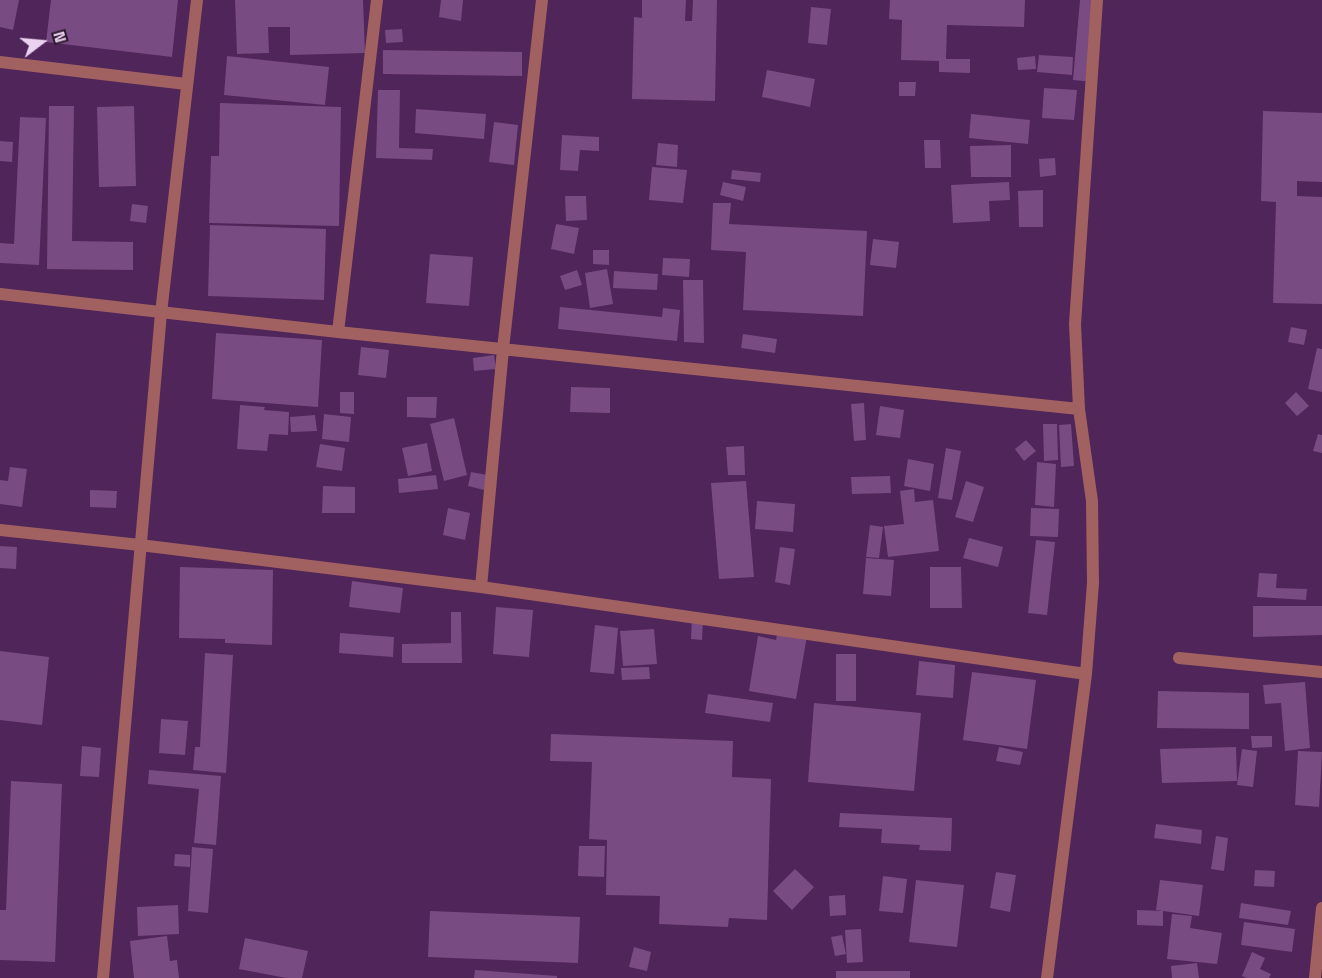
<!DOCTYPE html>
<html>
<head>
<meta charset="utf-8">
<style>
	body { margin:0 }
	#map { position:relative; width:1322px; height:978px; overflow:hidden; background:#502559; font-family:"Space Grotesk",sans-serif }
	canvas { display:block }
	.north { position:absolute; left:12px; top:12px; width:60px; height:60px; -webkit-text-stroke:4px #2c182f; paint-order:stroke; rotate:74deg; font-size:16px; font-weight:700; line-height:24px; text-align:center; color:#ecd2f1 }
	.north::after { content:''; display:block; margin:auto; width:21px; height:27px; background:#ecd2f1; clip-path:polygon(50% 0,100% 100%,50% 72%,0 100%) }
</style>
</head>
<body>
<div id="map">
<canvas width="1322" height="978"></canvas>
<div class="north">N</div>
</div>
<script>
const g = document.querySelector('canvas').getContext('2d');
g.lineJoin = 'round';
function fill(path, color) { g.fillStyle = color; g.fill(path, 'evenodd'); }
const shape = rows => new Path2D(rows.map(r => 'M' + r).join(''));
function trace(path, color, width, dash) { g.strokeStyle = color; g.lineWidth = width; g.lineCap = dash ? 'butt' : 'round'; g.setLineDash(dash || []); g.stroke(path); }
fill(shape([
	[0,0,19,0,13,30,0,27],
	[51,0,178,0,172,57,46,42],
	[235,0,363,0,365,53,290,55,290,27,268,27,269,53,237,54],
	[441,0,463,0,461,21,439,17],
	[642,0,686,0,685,21,692,21,693,0,717,0,715,101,632,99,634,17,642,18],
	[890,0,1025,0,1024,27,947,25,946,59,970,59,970,73,939,72,939,61,901,60,902,20,889,19],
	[1080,0,1100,0,1093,82,1073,80],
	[811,7,831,9,827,45,808,43],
	[402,29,403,42,386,43,385,30],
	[383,50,522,52,522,76,383,74],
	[1039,55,1073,57,1072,75,1037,72],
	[227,56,329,67,325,105,224,95],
	[1035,56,1036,69,1018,70,1017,58],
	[767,70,815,79,810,107,762,97],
	[899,82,916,82,915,96,899,96],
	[1044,88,1077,90,1074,120,1042,118],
	[378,90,400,90,399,148,433,149,432,160,376,158],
	[220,103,341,107,339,226,209,223,211,156,219,156],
	[49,106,74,106,72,241,133,242,133,270,47,269],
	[134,106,136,186,99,187,97,107],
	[416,109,486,114,484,139,415,133],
	[1263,111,1322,113,1322,182,1297,181,1297,196,1322,197,1322,304,1273,303,1276,202,1261,201],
	[971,114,1030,120,1028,144,969,138],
	[20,117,46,118,39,265,0,263,0,243,14,244],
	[494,122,518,125,514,165,489,162],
	[562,135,599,137,599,151,580,150,578,171,560,170],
	[924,140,940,140,941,168,925,168],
	[0,141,13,142,12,162,0,161],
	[658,143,678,145,677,167,656,165],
	[1011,145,1011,177,971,177,970,146],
	[1055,158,1056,175,1040,177,1039,159],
	[652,167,687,170,683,203,649,200],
	[732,170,761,173,760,182,731,179],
	[723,182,746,187,743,201,720,195],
	[1009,182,1010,200,989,201,990,221,953,223,951,185],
	[1043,190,1043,227,1019,227,1018,191],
	[565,196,586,196,587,220,566,221],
	[713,203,731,203,729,224,867,231,863,316,743,310,746,252,711,250],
	[132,204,148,206,146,223,130,221],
	[556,224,579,228,574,254,551,249],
	[210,225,326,229,324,300,208,296],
	[873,239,899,242,896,268,870,265],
	[593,250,609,250,609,265,593,264],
	[430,254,473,257,469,306,426,303],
	[663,258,690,259,689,277,662,275],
	[607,269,613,304,590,308,585,273],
	[577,270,582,285,565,290,560,276],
	[614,271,658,274,657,290,613,288],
	[683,280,703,280,704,343,684,342],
	[560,307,662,317,663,308,680,310,677,341,558,329],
	[1291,327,1307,330,1304,345,1288,342],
	[216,333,322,340,318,407,212,399],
	[743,334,777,339,775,353,741,348],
	[361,347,389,350,386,378,358,375],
	[1317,348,1322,349,1322,392,1308,389],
	[494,355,496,369,474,371,473,358],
	[571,387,610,388,610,413,570,412],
	[340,392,354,392,354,414,340,413],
	[1296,392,1309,406,1297,416,1285,403],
	[407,397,437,397,436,418,407,417],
	[864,403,866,440,854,441,851,404],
	[240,405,265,407,264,410,289,412,288,435,269,434,267,451,237,449],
	[880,406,904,410,900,438,876,435],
	[324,414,351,417,349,442,322,439],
	[315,415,317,431,291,432,290,417],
	[454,418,467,475,444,481,430,424],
	[1043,424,1057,424,1058,460,1044,461],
	[1071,424,1074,466,1061,467,1059,425],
	[1318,434,1322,435,1322,453,1313,451],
	[1026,440,1036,451,1024,461,1015,449],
	[427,443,432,471,408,476,402,448],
	[320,444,345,448,342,471,316,467],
	[744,446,745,475,728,475,726,447],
	[946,448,961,451,952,500,938,498],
	[908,459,934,464,930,491,904,486],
	[1037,462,1056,464,1054,507,1035,505],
	[10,467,27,469,22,507,0,504,0,480,8,481],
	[471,472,487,475,484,490,468,486],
	[436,475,438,489,399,493,398,479],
	[890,476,891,493,852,494,851,477],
	[746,481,754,577,719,579,711,483],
	[966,481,984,487,973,522,955,517],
	[323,486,355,487,355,513,322,513],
	[914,489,915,502,933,500,939,551,888,557,884,526,904,524,900,491],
	[90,490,117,491,116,508,90,507],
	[757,501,795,504,793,532,755,529],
	[448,508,470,513,465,540,443,535],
	[1031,508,1059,509,1058,537,1030,536],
	[870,525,883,527,879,558,866,557],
	[969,538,1003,547,998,567,963,558],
	[1036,540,1055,542,1047,615,1028,613],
	[0,546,17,547,16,569,0,568],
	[780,547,795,549,790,585,775,582],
	[866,558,894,560,891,596,863,594],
	[180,567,273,570,272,645,225,643,225,639,179,638],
	[930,567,961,567,962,608,930,608],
	[1259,573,1277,574,1276,588,1307,589,1306,600,1257,597],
	[352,581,403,588,400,613,349,607],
	[1253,606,1322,606,1322,635,1253,637],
	[496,607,533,610,529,657,493,654],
	[451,612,461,612,462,663,402,663,402,644,451,643],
	[692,618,703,619,702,640,691,639],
	[595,625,618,628,614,674,590,672],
	[654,629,657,664,623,666,620,631],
	[778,630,807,636,796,699,749,691,758,636,776,640],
	[340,633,394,637,393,657,339,653],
	[0,651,49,657,42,725,0,720],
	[205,653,233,655,226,773,193,770,195,747,200,747],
	[836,654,856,654,856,701,836,701],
	[919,661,955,665,953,698,916,695],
	[649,667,650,679,622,680,621,668],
	[972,672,1036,680,1027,749,963,740],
	[1305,682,1310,748,1285,751,1281,703,1265,704,1263,685],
	[1158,691,1249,693,1249,729,1157,728],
	[708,694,773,703,770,722,705,713],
	[814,703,921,713,914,791,808,782],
	[161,719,188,721,185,755,159,753],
	[551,734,733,741,732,777,771,779,767,920,729,918,728,927,659,924,660,896,606,895,607,840,589,839,592,762,550,761],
	[1251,736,1272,736,1272,747,1252,748],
	[82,746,101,748,99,777,80,776],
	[999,747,1023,752,1020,765,996,761],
	[1236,747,1237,781,1162,783,1160,749],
	[1242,749,1257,751,1253,787,1237,785],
	[1298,751,1322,752,1319,807,1295,805],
	[149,770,221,776,216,845,194,843,199,789,148,784],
	[11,781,62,784,55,962,0,960,0,910,6,910],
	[840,813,952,818,951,851,919,850,920,845,881,843,882,829,839,827],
	[1156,824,1202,830,1201,844,1154,838],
	[1216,836,1228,838,1224,871,1211,869],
	[579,846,605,846,604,877,578,876],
	[192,847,213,849,208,913,188,911],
	[175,854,190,855,190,867,174,866],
	[795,869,814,887,792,910,773,891],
	[1255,870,1275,871,1274,887,1254,886],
	[996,872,1016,875,1010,912,990,908],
	[883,876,907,879,903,913,879,911],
	[916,880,964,885,957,947,909,942],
	[1160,880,1203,885,1199,916,1156,910],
	[845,895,846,915,830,916,829,896],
	[1241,903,1291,911,1288,925,1239,918],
	[178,905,179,934,138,936,137,907],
	[1137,910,1163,911,1163,926,1137,925],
	[430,911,580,917,578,963,428,957],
	[1172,914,1192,916,1190,928,1222,933,1217,964,1167,959],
	[1244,922,1295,929,1292,952,1241,945],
	[861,929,863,962,847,963,845,930],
	[842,935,846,954,835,956,831,937],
	[167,936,170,961,177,960,179,978,134,978,130,941],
	[245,938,308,951,302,978,286,978,239,969],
	[634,947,651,952,647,971,629,967],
	[1252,952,1265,958,1260,969,1271,974,1269,978,1247,978,1242,976],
	[1197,963,1199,978,1172,978,1171,966],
	[475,970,557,976,557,978,474,978],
	[836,971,910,971,910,978,836,978]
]), '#784b82');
trace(shape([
	[0,62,186,84],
	[0,294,338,332,1079,409],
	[338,332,377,0],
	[0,530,140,545,481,587,1086,674],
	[481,587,503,349,542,0],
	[1179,658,1322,672],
	[1047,978,1086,674,1093,583,1092,501,1079,409,1075,324,1097,0],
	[1315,978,1322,908]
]), '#a16160', 12);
trace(shape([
	[103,978,161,313,197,0]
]), '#a16160', 12);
</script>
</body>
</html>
